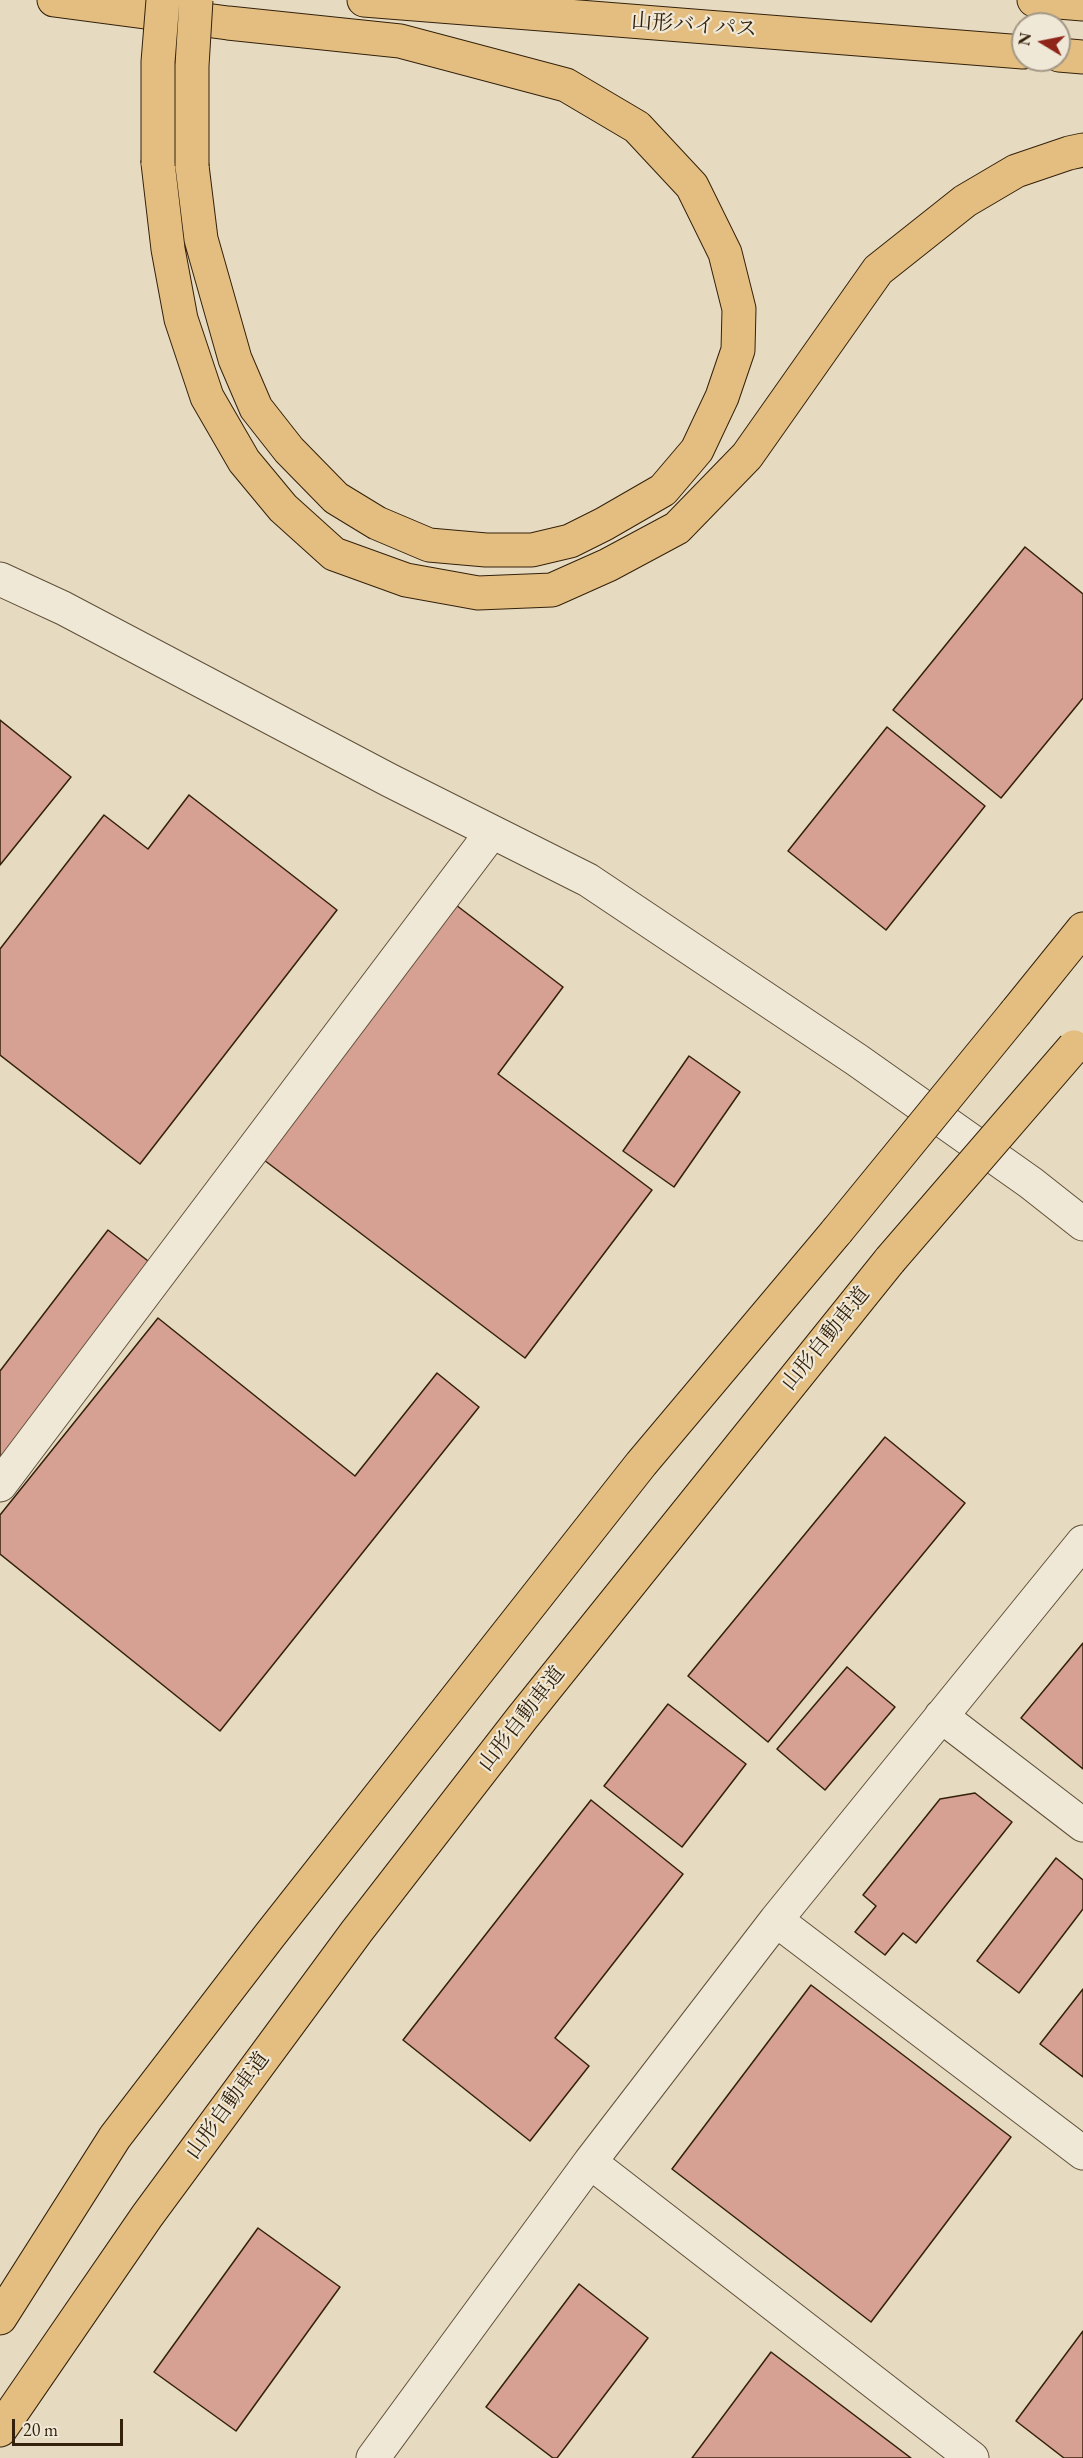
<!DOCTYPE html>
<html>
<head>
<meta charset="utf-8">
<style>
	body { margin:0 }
	#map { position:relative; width:1083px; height:2458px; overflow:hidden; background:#e6dbc1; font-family:"EB Garamond",serif }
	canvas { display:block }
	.north { position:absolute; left:1011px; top:12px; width:60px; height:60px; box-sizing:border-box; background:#efe8d7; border:2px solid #a49885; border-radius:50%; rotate:280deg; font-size:16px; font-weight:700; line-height:24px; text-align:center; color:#34210b }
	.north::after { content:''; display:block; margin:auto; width:21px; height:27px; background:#8f2418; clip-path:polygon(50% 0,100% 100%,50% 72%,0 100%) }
	.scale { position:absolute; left:12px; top:2419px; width:111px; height:27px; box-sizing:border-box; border:3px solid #34210b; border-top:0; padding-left:8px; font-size:18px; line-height:21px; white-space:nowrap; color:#34210b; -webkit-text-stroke:4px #efe8d7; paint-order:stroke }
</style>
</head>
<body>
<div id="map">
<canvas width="1083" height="2458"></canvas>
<div class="north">N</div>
<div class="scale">20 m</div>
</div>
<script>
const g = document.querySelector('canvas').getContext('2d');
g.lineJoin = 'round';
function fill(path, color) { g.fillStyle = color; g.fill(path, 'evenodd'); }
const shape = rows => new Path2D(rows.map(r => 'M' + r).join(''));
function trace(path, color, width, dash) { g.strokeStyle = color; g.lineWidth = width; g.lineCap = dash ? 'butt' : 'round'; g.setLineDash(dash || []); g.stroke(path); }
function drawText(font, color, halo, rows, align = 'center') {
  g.font = font + ' "EB Garamond","Noto Serif JP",serif'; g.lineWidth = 4.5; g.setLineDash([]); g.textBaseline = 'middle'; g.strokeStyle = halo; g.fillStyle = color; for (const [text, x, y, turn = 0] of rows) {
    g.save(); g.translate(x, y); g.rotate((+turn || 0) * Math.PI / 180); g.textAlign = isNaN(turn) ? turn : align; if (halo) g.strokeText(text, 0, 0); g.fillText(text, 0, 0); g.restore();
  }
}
const building = shape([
	[1025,547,1083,594,1083,698,1001,798,893,710,1025,547],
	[0,720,71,777,0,865,0,720],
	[887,727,985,806,886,930,788,851,887,727],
	[189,795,337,910,140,1164,0,1055,0,949,104,815,148,849,189,795],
	[456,905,563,987,498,1074,652,1190,525,1358,264,1160,456,905],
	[689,1056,740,1092,674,1187,623,1151,689,1056],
	[108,1230,152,1264,0,1461,0,1371,108,1230],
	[158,1318,355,1476,437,1373,479,1407,220,1731,0,1554,0,1515,158,1318],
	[885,1437,965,1503,768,1742,688,1676,885,1437],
	[1083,1643,1083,1769,1021,1718,1083,1643],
	[847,1667,895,1707,825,1790,777,1749,847,1667],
	[668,1704,746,1764,682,1847,604,1786,668,1704],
	[975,1793,1012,1822,916,1943,903,1933,885,1955,855,1932,876,1906,863,1895,940,1799,975,1793],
	[591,1800,683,1874,555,2038,589,2066,530,2141,403,2040,591,1800],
	[1056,1858,1083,1880,1083,1909,1019,1993,977,1961,1056,1858],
	[811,1985,1011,2137,871,2322,672,2169,811,1985],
	[1083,1989,1083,2077,1040,2044,1083,1989],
	[258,2228,340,2287,236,2431,154,2372,258,2228],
	[579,2284,648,2338,557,2458,553,2458,486,2407,579,2284],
	[1083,2331,1083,2458,1064,2458,1016,2421,1083,2331],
	[771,2352,911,2458,692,2458,771,2352]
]);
fill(building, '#d6a093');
trace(building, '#34210b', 1.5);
const minor = shape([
	[0,579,63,608,389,780,588,880,857,1060,1031,1183,1083,1224],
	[0,1485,492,832],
	[941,1716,1083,1825],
	[776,1920,1083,2153],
	[590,2162,972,2458],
	[373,2458,590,2162,776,1920,1083,1542]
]);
const highway = shape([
	[54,0,228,23,400,41,566,85,637,127,692,186,725,253,739,309,738,350,722,397,697,450,663,490,604,524,570,541,532,550,486,550,429,545,377,523,336,498,289,450,256,408,235,359,201,239,192,166],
	[364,0,1023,52],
	[1034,0,1083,4],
	[1059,55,1083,57],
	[158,163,168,249,181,319,207,397,244,461,283,508,334,554,406,580,478,593,552,590,608,565,677,528,747,456,878,270,965,201,1016,171,1069,153,1083,150],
	[1016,1012,1083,929],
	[0,2318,115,2137,270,1935,641,1464,837,1231],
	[0,2430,147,2216,357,1931,522,1718,890,1260]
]);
trace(minor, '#605038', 35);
trace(highway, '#34210b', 35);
trace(minor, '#efe8d7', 33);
trace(highway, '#e3be80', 33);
const highwayBridge = shape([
	[158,163,158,62,163,0],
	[192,166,192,66,196,0],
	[837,1231,1016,1012],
	[890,1260,1074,1047]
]);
trace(highwayBridge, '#34210b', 35, []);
trace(highwayBridge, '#e3be80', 33);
drawText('21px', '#34210b', '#efe8d7', [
	["山形バイパス",694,26,4],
	["山形自動車道",826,1339,-51],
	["山形自動車道",522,1719,-52],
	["山形自動車道",228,2106,-54]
]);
</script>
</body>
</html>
